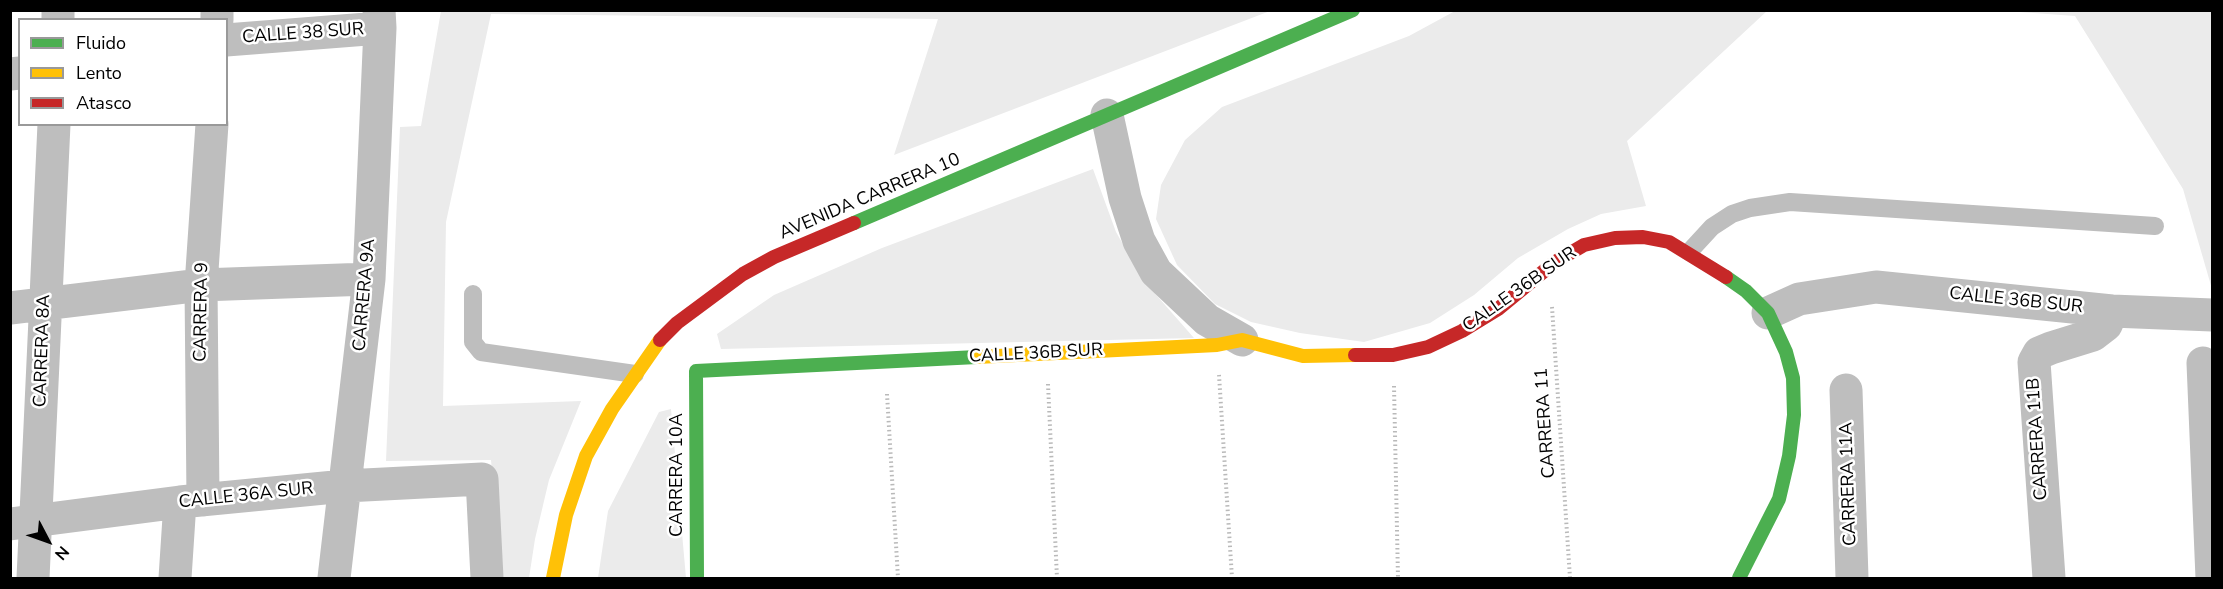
<!DOCTYPE html>
<html>
<head>
<meta charset="utf-8">
<style>
	body { margin:0 }
	#map { position:relative; width:2223px; height:589px; overflow:hidden; background:#fff; font-family:"Nunito Sans",sans-serif }
	canvas { display:block }
	.frame { position:absolute; inset:0; border:12px solid #000; pointer-events:none }
	.legend { position:absolute; left:18px; top:18px; width:210px; height:108px; box-sizing:border-box; background:#fff; border:2px solid #999; margin:0; padding:8px 10px; list-style:none; font-size:18px; color:#000 }
	.legend li { display:flex; align-items:center; gap:12px; height:30px }
	.legend b { width:30px; border:2px solid #999 }
	.north { position:absolute; left:18px; top:511px; width:60px; height:60px; -webkit-text-stroke:4px #fff; paint-order:stroke; rotate:131deg; font-size:16px; font-weight:700; line-height:24px; text-align:center; color:#000 }
	.north::after { content:''; display:block; margin:auto; width:21px; height:27px; background:#000; clip-path:polygon(50% 0,100% 100%,50% 72%,0 100%) }
</style>
</head>
<body>
<div id="map">
<canvas width="2223" height="589"></canvas>
<div class="frame"></div>
<ul class="legend">
<li><b style="height:8px;background:#4caf50"></b>Fluido</li>
<li><b style="height:8px;background:#ffc107"></b>Lento</li>
<li><b style="height:8px;background:#c62828"></b>Atasco</li>
</ul>
<div class="north">N</div>
</div>
<script>
const g = document.querySelector('canvas').getContext('2d');
g.lineJoin = 'round';
function fill(path, color) { g.fillStyle = color; g.fill(path, 'evenodd'); }
const shape = rows => new Path2D(rows.map(r => 'M' + r).join(''));
function trace(path, color, width, dash) { g.strokeStyle = color; g.lineWidth = width; g.lineCap = dash ? 'butt' : 'round'; g.setLineDash(dash || []); g.stroke(path); }
function drawText(font, color, halo, rows, align = 'center') {
  g.font = font + ' "Nunito Sans",sans-serif'; g.lineWidth = 5; g.setLineDash([]); g.textBaseline = 'middle'; g.strokeStyle = halo; g.fillStyle = color; for (const [text, x, y, turn = 0] of rows) {
    g.save(); g.translate(x, y); g.rotate((+turn || 0) * Math.PI / 180); g.textAlign = isNaN(turn) ? turn : align; if (halo) g.strokeText(text, 0, 0); g.fillText(text, 0, 0); g.restore();
  }
}
fill(shape([
	[441,11,1270,11,894,155,938,19,491,14,446,222,443,406,581,401,549,480,535,539,529,578,501,578,491,460,386,461,400,127,421,126],
	[1455,11,1767,11,1627,141,1646,206,1601,214,1568,229,1518,258,1474,295,1430,323,1364,342,1300,333,1251,322,1215,304,1177,265,1156,219,1161,185,1185,140,1222,107,1409,36],
	[2006,11,2212,11,2212,289,2183,189,2075,16],
	[1093,169,1116,232,1144,281,1194,338,721,349,717,334,774,295,882,248],
	[671,409,686,578,598,578,608,511,659,412]
]), '#ebebeb');
trace(shape([
	[1552,307,1570,578],
	[1219,375,1232,578],
	[1048,384,1057,578],
	[1394,386,1398,578],
	[887,394,898,578]
]), '#b9b9b9', 4, [1.5, 3]);
trace(shape([
	[1689,252,1712,227,1732,214,1750,208,1790,202,2155,226],
	[473,294,473,342,481,352,635,374]
]), '#bebebe', 18);
trace(shape([
	[217,10,217,20],
	[58,20,58,10],
	[226,40,380,28],
	[10,74,20,73],
	[1107,115,1125,198,1139,241,1156,272,1207,320,1242,340],
	[10,308,201,285,369,279],
	[1768,313,1799,299,1876,287,2112,311,2212,315],
	[2203,363,2212,578],
	[1846,390,1852,578],
	[203,500,201,285,212,124],
	[10,524,180,502,345,486,482,479,487,578],
	[33,578,54,124],
	[175,578,180,502],
	[334,578,369,279,380,28,379,10],
	[2049,578,2034,362,2039,353,2051,348,2093,335,2106,325,2112,311]
]), '#bebebe', 33);
trace(shape([
	[854,223,1353,10],
	[1726,277,1746,291,1768,313,1786,352,1793,378,1794,415,1789,456,1779,499,1739,578],
	[697,578,696,371,977,357]
]), '#4caf50', 14);
trace(shape([
	[977,357,1217,345,1242,340,1303,356,1355,355],
	[553,578,566,515,586,456,612,409,660,340]
]), '#ffc107', 14);
trace(shape([
	[660,340,677,323,743,274,774,257,854,223],
	[1355,355,1393,355,1428,347,1462,331,1498,309,1555,262,1584,245,1615,238,1643,237,1669,242,1726,277]
]), '#c62828', 14);
drawText('18px', '#000', '#fff', [
	["CALLE 38 SUR",303,34,-4],
	["AVENIDA CARRERA 10",870,197,-23],
	["CALLE 36B SUR",1520,290,-35],
	["CARRERA 9A",365,295,-85],
	["CALLE 36B SUR",2016,301,6],
	["CARRERA 9",202,312,-89],
	["CARRERA 8A",43,351,-88],
	["CALLE 36B SUR",1036,354,-3],
	["CARRERA 11",1546,423,-94],
	["CARRERA 11B",2038,439,-94],
	["CARRERA 10A",678,475,-90],
	["CARRERA 11A",1849,484,-92],
	["CALLE 36A SUR",246,496,-6]
]);
</script>
</body>
</html>
